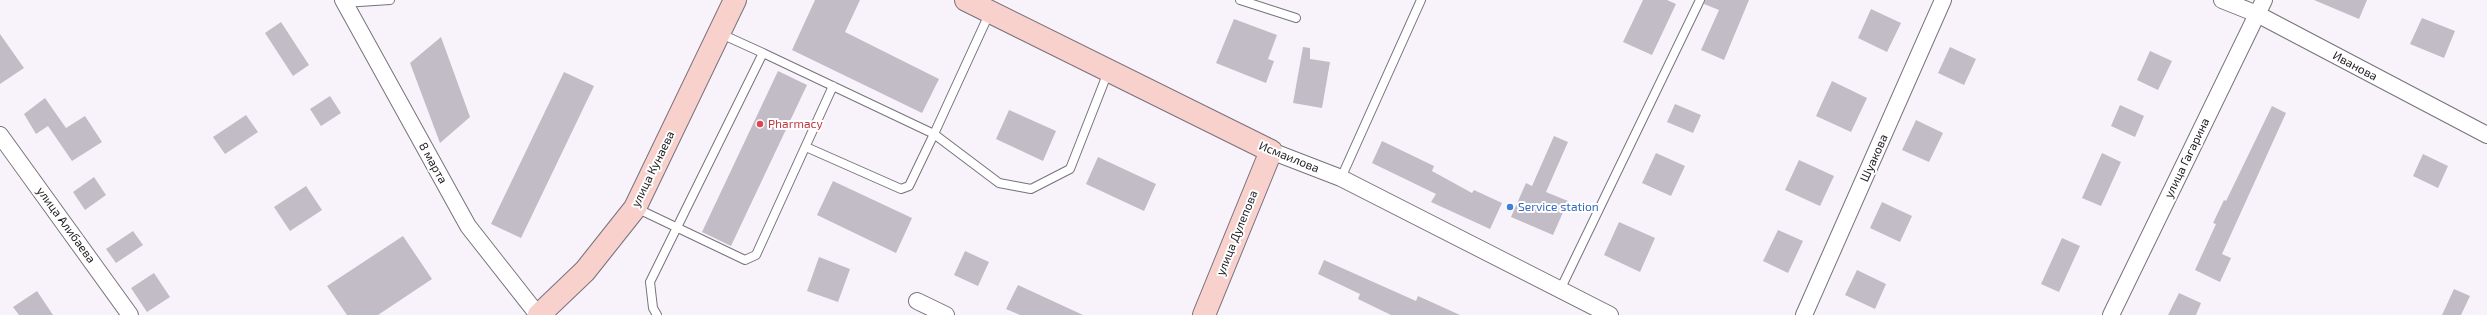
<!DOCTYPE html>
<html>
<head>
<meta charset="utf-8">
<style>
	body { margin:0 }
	canvas { display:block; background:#f8f2fb }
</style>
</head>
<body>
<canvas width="2487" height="315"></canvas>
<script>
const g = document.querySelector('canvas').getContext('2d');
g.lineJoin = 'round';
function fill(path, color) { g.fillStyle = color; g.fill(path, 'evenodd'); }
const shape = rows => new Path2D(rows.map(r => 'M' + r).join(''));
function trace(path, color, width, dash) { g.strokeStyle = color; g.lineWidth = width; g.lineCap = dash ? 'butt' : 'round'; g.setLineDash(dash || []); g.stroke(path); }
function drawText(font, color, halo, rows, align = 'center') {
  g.font = font + ' "Exo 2",sans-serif'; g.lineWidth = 4; g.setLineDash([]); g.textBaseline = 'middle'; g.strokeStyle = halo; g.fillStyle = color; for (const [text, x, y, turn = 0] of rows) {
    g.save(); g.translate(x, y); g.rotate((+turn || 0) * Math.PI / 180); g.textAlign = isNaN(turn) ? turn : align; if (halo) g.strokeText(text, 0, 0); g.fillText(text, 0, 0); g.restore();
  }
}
fill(shape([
	[815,0,860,0,845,32,939,79,922,113,792,50],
	[1643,0,1667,0,1676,4,1652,55,1623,42],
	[1705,0,1749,0,1724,60,1701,50,1719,10,1704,4],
	[2314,0,2367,0,2359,19],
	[1871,9,1901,23,1887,52,1858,38],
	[2422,18,2455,31,2444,58,2410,44],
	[1234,19,1277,35,1268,59,1274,61,1266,83,1216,63],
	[281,22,309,65,293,76,265,33],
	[0,34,24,68,0,84],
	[441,37,470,117,440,143,410,63],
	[1303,47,1310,48,1310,59,1330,62,1322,108,1293,103],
	[1950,47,1976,59,1964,85,1938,73],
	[2150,51,2172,61,2158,90,2137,80],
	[778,71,807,85,731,246,702,232],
	[564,72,594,86,521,238,491,224],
	[1832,81,1867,98,1851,132,1816,116],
	[330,96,341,113,321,126,310,109],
	[45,98,66,128,85,116,102,142,72,161,48,126,36,134,24,114],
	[1675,104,1701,115,1693,133,1667,122],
	[2120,105,2144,116,2135,137,2111,126],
	[2272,106,2286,113,2222,254,2231,258,2220,282,2195,270,2216,224,2213,223,2224,200,2226,201],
	[1009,110,1056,131,1043,161,996,139],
	[246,115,258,132,225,154,213,137],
	[1916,120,1943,133,1929,162,1902,150],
	[1554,136,1568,142,1546,192,1568,201,1553,235,1511,217,1526,183,1532,186],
	[1382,141,1434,166,1432,171,1472,193,1474,190,1502,203,1490,229,1431,202,1436,194,1372,163],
	[1656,153,1685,166,1671,196,1642,183],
	[2102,153,2121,162,2101,206,2082,198],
	[2423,154,2448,166,2438,188,2413,176],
	[1098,157,1156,184,1144,211,1086,184],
	[1799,160,1834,176,1820,206,1785,190],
	[94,177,106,195,85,210,73,192],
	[833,181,912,218,896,253,817,215],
	[306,186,322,210,290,231,274,207],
	[1882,202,1912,216,1900,242,1870,228],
	[1619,222,1655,238,1640,272,1604,255],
	[1778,230,1803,241,1788,273,1763,261],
	[133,231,143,245,116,263,106,249],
	[403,236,432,279,378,315,347,315,327,286],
	[2062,238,2080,246,2059,292,2041,284],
	[965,251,989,262,978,286,954,275],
	[819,257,850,269,838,302,807,291],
	[1324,260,1416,301,1418,296,1460,315,1391,315,1358,299,1360,294,1318,274],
	[1857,270,1886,284,1875,309,1845,295],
	[154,273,170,297,147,312,131,288],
	[1018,285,1083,315,1020,315,1006,309],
	[2454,289,2470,296,2461,315,2442,315],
	[37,291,53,315,19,315,13,307],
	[2179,293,2201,303,2196,315,2168,315]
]), '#c2bcc6');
const lane = shape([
	[1240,0,1296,18],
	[344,3,390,0],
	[719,33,763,53],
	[806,147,901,189,909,186,934,134,999,183,1031,189,1070,169,1108,72],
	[1341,178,1421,0],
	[636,208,745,260,756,255,833,86],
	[1560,290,1700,0],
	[657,315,653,308,650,282,763,53,934,134,990,12]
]);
const street = shape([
	[343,0,468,226,538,315],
	[2222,0,2257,14,2487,135],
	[0,135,130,315],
	[1271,151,1341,178,1610,315],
	[917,301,946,315],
	[1804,315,1943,0],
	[2111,315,2264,0]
]);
const secondary = shape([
	[966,0,1271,151,1204,315],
	[539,315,585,271,635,208,735,0]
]);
trace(lane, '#78727b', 10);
trace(street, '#78727b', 18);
trace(secondary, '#78727b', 24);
trace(lane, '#fff', 8);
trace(street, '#fff', 16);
trace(secondary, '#f8d0cc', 22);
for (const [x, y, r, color] of [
	[760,124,4,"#e0444e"],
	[1510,207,4,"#3f7fe0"]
]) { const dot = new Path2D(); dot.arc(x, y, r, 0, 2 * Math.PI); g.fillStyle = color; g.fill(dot); trace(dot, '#fff', 1.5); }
drawText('12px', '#252226', '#fff', [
	["Иванова",2355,66,28],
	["Исмаилова",1289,157,22],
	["Шуакова",1874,158,-66],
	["улица Гагарина",2187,158,-64],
	["8 марта",433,163,61],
	["улица Кунаева",653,169,-64],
	["улица Алибаева",66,225,54],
	["улица Дулепова",1237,233,-68]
]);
drawText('12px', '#be3a42', '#fff', [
	["Pharmacy",768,124]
], 'left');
drawText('12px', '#366cbe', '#fff', [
	["Service station",1518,207]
], 'left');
</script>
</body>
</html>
